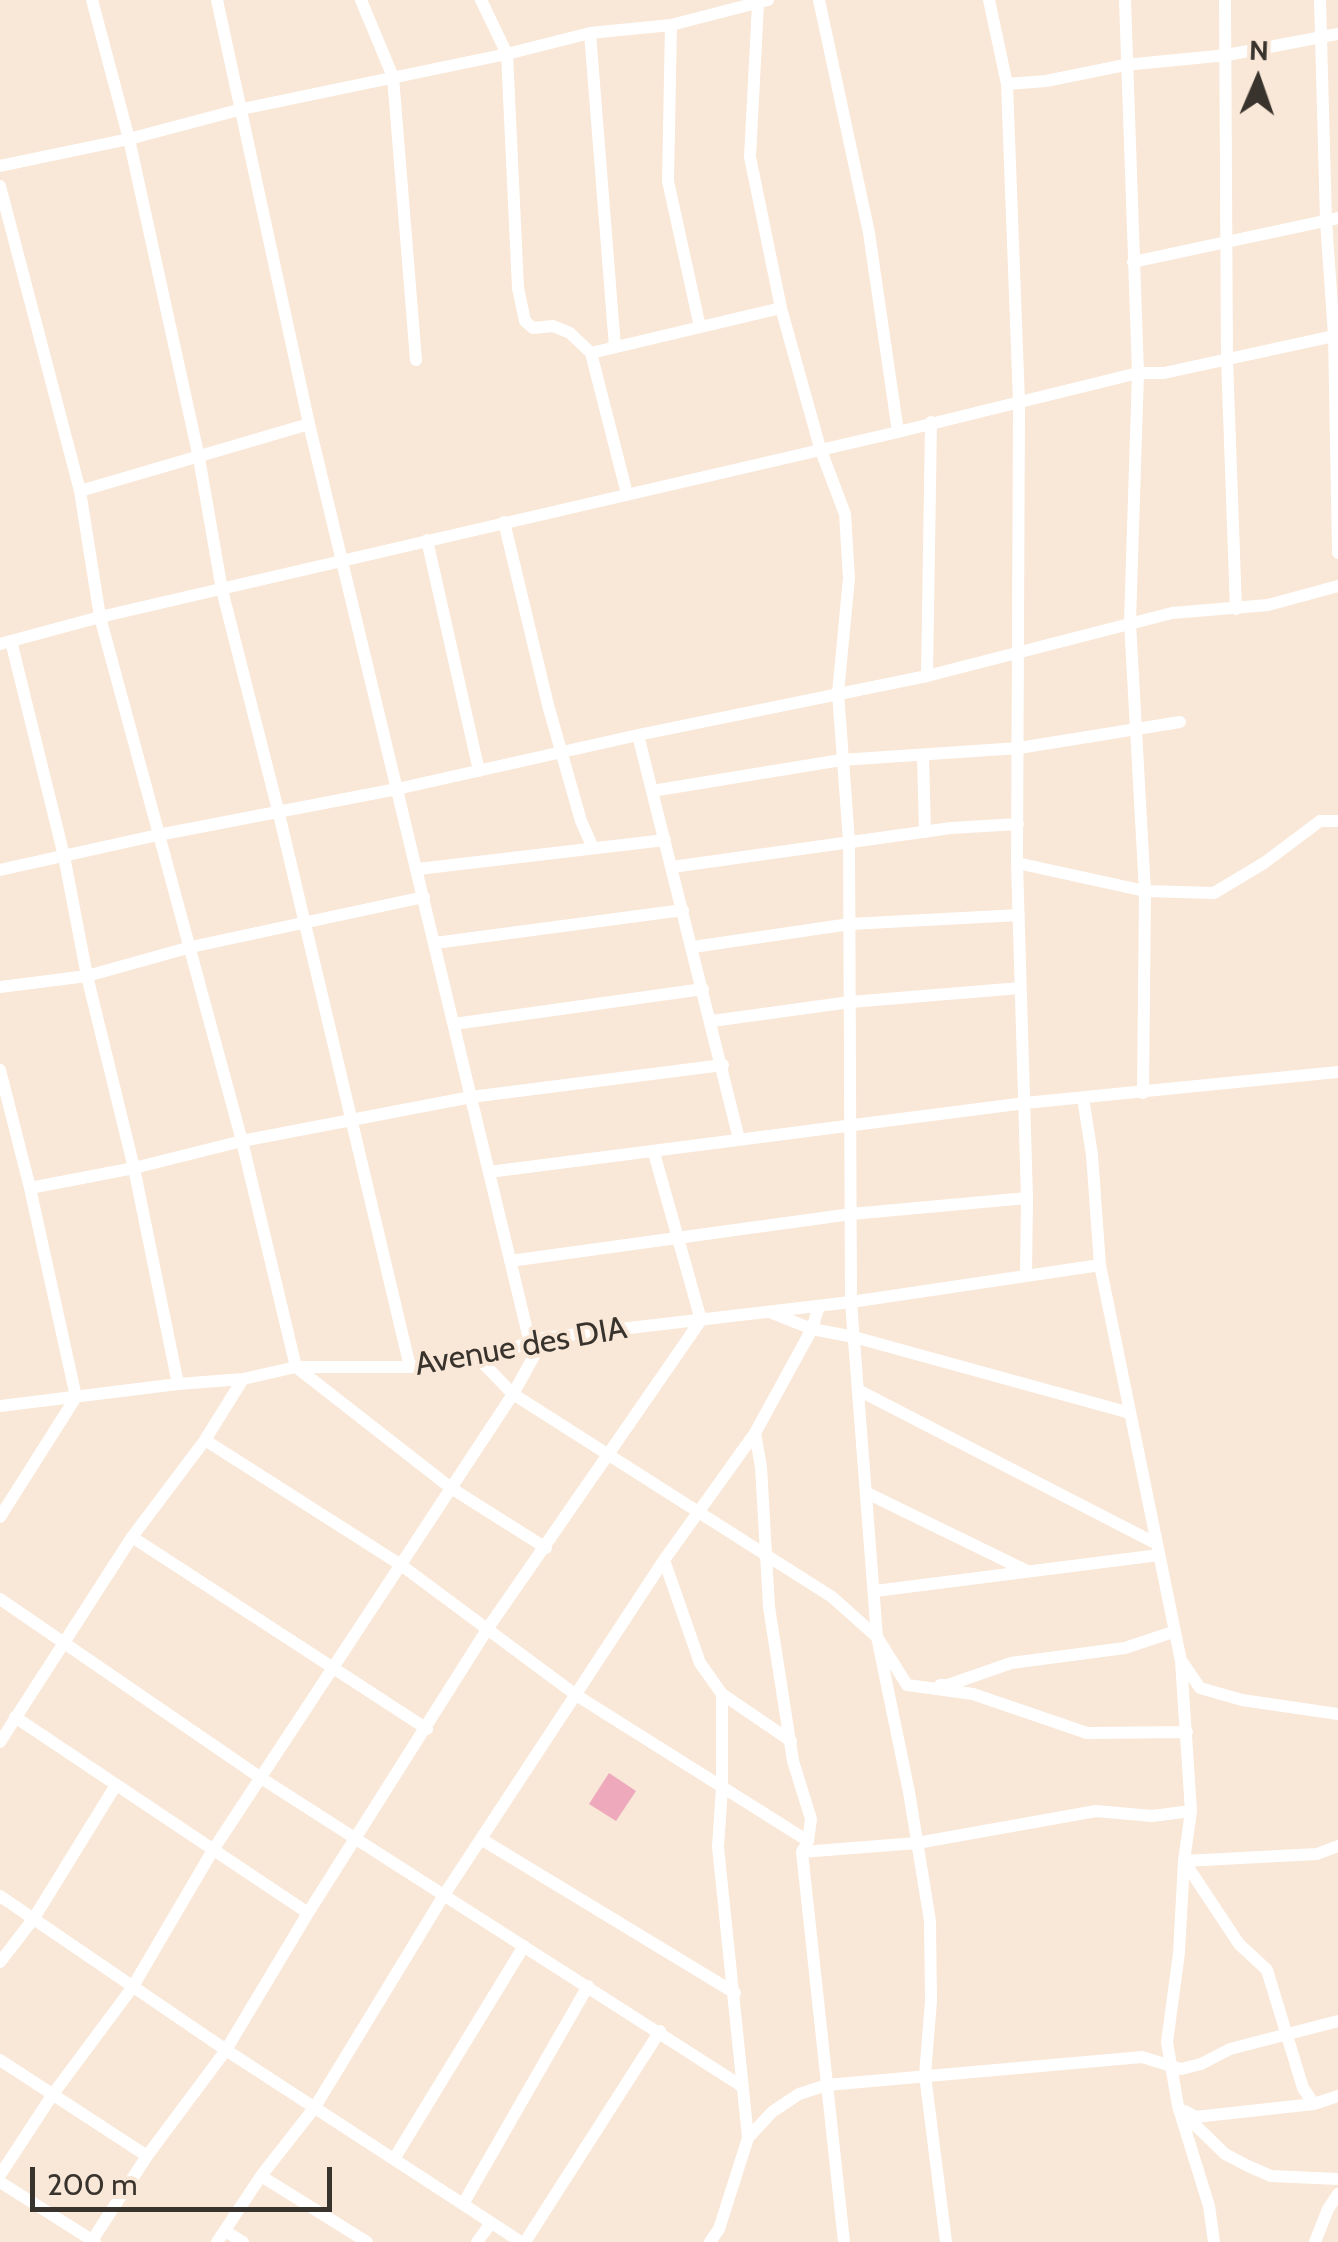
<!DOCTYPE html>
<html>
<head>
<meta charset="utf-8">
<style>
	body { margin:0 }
	#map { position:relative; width:1338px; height:2242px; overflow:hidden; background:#f9e7d7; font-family:Cabin,sans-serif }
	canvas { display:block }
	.north { position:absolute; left:1208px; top:30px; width:100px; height:100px; -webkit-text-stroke:8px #f9e7d7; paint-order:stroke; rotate:2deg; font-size:28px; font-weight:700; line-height:40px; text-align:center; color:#39332d }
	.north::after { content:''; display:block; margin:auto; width:35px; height:45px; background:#39332d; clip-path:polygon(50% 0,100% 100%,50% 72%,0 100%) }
	.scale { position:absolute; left:30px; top:2167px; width:302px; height:45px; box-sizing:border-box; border:5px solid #39332d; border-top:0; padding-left:12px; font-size:30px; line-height:35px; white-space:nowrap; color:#39332d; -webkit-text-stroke:8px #f9e7d7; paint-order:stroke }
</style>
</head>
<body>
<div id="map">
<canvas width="1338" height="2242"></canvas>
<div class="north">N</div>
<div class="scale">200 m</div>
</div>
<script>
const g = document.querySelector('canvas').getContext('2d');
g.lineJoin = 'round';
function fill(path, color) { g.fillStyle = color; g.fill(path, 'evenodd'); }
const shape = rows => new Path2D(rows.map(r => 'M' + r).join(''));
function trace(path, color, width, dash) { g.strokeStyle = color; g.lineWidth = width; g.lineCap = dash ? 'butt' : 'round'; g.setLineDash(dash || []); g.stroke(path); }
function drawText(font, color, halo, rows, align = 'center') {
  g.font = font + ' Cabin,sans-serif'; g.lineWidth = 8; g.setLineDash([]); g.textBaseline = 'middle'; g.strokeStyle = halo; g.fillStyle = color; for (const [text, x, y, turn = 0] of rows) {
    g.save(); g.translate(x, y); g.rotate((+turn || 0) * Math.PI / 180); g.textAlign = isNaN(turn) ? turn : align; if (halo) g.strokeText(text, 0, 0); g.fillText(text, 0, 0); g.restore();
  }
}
fill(shape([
	[609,1773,636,1791,616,1821,589,1804]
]), '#eea9bc');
trace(shape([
	[92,0,129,139,199,458,222,590,279,814,410,1367],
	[217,0,309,424,530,1343],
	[361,0,393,77,416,360],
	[481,0,507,54,518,288,525,321,533,328,553,326,570,333,591,353],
	[755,0,758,4,750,157,781,308,820,448,845,514,849,578,838,693,849,841,851,1302,877,1637,909,1792,930,1921,931,2001,925,2075,946,2242],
	[819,0,869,233,898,432],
	[989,0,1007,84,1046,81,1125,65,1227,55,1338,34],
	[1125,0,1138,373,1130,622,1145,891,1143,1093],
	[1225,0,1227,359,1236,609],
	[1320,0,1326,221,1334,335,1338,553],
	[671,25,668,181,700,327],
	[590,33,615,347],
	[1007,84,1019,402,1017,863,1027,1198,1026,1276],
	[0,166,129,139,242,109,507,54,590,33,671,25,768,0],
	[0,186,80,491,100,617,242,1141,296,1367,451,1488,546,1548],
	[1133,262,1338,218],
	[80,491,309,424],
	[627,494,591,353,781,308],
	[504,522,548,705,581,821,593,848],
	[427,540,479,771],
	[11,641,64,856,87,976,134,1168,178,1384],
	[0,644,100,617,898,432,1138,373,1164,373,1338,335],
	[927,676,931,422],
	[638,735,739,1139],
	[923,756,925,832],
	[652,791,841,760,1019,748,1180,722],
	[1017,863,1145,891,1214,893,1264,863,1320,821,1338,821],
	[672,867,951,828,1018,824],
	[418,869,665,840],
	[0,870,158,835,397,789,638,735,927,676,1172,613,1268,605,1338,586],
	[435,943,683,910],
	[693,947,850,924,1019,915],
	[0,987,87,976,191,947,424,897],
	[712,1021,850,1002,1020,988],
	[454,1024,703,989],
	[0,1070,30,1188,76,1397,0,1517],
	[1083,1098,1092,1155,1100,1265,1181,1661,1191,1811,1184,1861,1179,1953,1167,2042,1178,2106,1209,2206,1214,2242],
	[489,1172,1025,1103,1338,1072],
	[30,1188,134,1168,242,1141,471,1097,723,1065],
	[510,1261,851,1214,1027,1198],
	[772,1313,812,1329,854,1337,1130,1413],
	[479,1359,513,1394,544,1338],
	[858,1390,1157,1544],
	[0,1406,178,1384,243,1379,296,1367,410,1367,479,1359,544,1338,851,1302,1100,1265],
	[755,1433,761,1467,769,1607,793,1761,811,1819,808,1841],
	[205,1440,401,1565,576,1695,808,1841,802,1852,844,2242],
	[867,1493,1027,1571],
	[132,1537,427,1729],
	[664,1560,700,1663,722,1694,722,1787,718,1847,748,2138],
	[875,1591,1159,1555],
	[0,1599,261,1778,743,2087],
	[1183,1663,1200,1688,1242,1700,1338,1714],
	[940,1685,948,1685,1011,1663,1125,1648,1173,1632],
	[722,1694,791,1741],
	[15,1717,308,1913],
	[0,1742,132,1537,205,1440,243,1379],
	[481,1839,735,1993],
	[802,1852,917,1843,1096,1811,1152,1816,1191,1811],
	[1184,1861,1239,1944,1267,1970,1303,2088,1314,2104,1338,2096],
	[1184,1861,1317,1854,1338,1846],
	[0,1896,226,2050,521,2242],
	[0,1962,34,1918,116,1785],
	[0,2060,147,2156],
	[1185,2111,1195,2117,1314,2104],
	[1186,2116,1225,2154,1248,2166,1271,2176,1338,2179],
	[394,2159,524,1946],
	[0,2175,53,2094,132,1988,213,1850,513,1394,832,1597,877,1637,907,1685,973,1694,1087,1733,1187,1732],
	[261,2176,367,2242],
	[0,2182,95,2242],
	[463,2204,588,1986],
	[225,2231,243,2242],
	[91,2242,147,2156,226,2050,308,1913,488,1628,701,1320,654,1153],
	[217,2242,261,2176,315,2107,444,1895,664,1560,755,1433,812,1329,819,1306],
	[477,2242,491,2223],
	[525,2242,660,2031],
	[710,2242,719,2229,748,2138,772,2112,799,2094,827,2085,1142,2057,1181,2069,1201,2064,1230,2049,1338,2021],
	[1315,2242,1328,2209,1338,2194]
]), '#fff', 12);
drawText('32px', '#39332d', '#f9e7d7', [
	["Avenue des DIA",521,1347,-10]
]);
</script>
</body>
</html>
